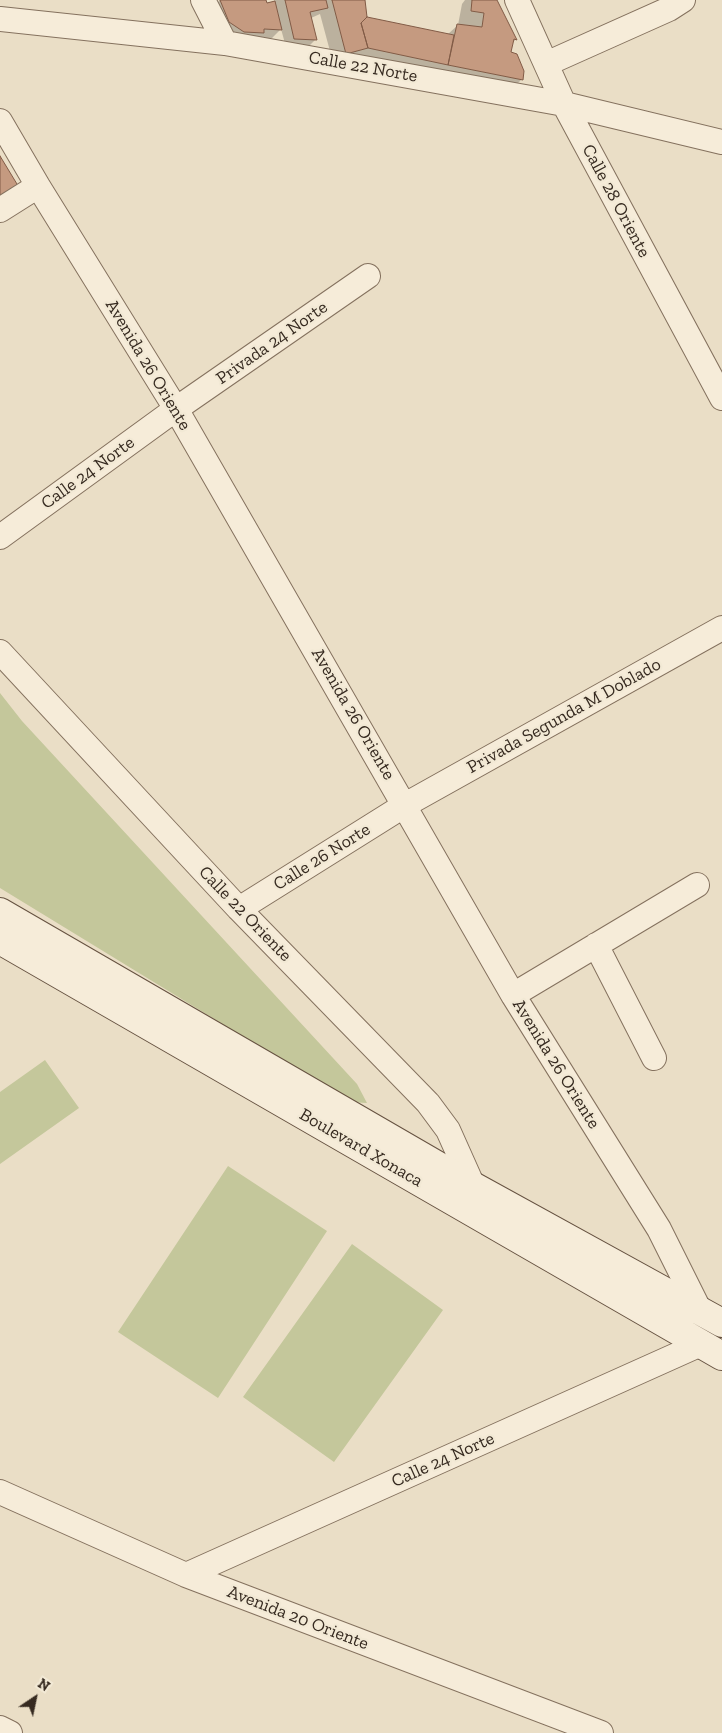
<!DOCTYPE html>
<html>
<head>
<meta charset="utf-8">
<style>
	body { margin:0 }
	#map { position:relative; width:722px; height:1733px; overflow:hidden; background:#eadec6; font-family:"Zilla Slab",serif }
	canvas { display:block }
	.north { position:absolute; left:10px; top:1673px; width:50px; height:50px; -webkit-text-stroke:4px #f2e9d5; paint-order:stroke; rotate:34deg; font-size:14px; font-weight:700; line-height:20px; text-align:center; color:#362a20 }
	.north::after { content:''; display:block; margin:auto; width:18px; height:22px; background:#362a20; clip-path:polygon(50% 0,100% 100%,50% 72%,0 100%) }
</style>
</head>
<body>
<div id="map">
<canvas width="722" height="1733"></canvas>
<div class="north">N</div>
</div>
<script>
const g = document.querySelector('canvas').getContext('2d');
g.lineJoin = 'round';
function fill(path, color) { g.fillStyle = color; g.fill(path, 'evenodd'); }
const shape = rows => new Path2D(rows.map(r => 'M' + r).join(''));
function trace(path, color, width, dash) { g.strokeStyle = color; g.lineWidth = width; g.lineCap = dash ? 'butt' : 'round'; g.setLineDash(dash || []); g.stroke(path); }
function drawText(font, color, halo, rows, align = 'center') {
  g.font = font + ' "Zilla Slab",serif'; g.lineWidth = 4.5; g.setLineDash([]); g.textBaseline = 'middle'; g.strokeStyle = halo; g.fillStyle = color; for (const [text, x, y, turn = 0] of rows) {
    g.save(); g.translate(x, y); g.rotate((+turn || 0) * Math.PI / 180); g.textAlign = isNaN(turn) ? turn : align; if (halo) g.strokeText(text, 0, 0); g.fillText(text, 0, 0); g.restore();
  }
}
fill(shape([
	[0,693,22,721,357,1084,367,1103,350,1102,0,888],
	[45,1060,79,1108,0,1164,0,1092],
	[228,1166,327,1231,218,1398,118,1332],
	[352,1244,443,1310,334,1462,243,1397]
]), '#c4c79b');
fill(shape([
	[220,0,265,0,266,5,275,2,274,0,364,0,366,18,447,35,458,25,462,4,465,0,496,0,516,39,511,44,510,53,522,79,509,92,334,66,320,14,311,18,316,39,307,48,286,47,281,29,272,38,235,40,212,8]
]), '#0003');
const building = shape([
	[220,0,266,0,267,3,275,1,282,30,264,29,264,33,244,32,229,22,220,0],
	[285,0,326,0,328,8,310,12,317,40,294,39,285,0],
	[332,0,365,0,367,17,361,23,368,48,346,54,332,0],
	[472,0,497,0,517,40,514,39,511,52,517,54,524,71,523,80,448,65,457,24,482,27,484,13,471,11,472,0],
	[367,17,454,35,448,65,368,48,361,23,367,17],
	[0,156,20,189,0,201,0,156]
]);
fill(building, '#c59a80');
trace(building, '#815b46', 1);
const street = shape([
	[203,0,225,43],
	[517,0,564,104,722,398],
	[0,19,225,43,564,104,722,142],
	[546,64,669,9,683,0],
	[0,121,38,186,176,409,513,995,659,1229,700,1311],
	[0,210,38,186],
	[0,537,176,409,368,276],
	[0,652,239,909,428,1103,448,1130,473,1186],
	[239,909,405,805,722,628],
	[596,945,654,1058],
	[513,995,697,885],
	[0,1492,186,1575,601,1733],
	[186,1575,701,1344],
	[0,1728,10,1733]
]);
const secondary = shape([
	[0,912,473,1186,722,1323],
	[0,940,722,1356]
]);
trace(street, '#84715e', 26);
trace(secondary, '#665241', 30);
trace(street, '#f6ecd9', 24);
trace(secondary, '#f6ecd9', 28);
drawText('18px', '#362a20', '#f2e9d5', [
	["Calle 22 Norte",363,67,10],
	["Calle 28 Oriente",616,201,62],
	["Privada 24 Norte",272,343,-35],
	["Avenida 26 Oriente",148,365,59],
	["Calle 24 Norte",88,473,-36],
	["Avenida 26 Oriente",353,714,60],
	["Privada Segunda M Doblado",564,716,-29],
	["Calle 26 Norte",322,857,-32],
	["Calle 22 Oriente",245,914,46],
	["Avenida 26 Oriente",556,1064,58],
	["Boulevard Xonaca",361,1148,30],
	["Calle 24 Norte",443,1460,-24],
	["Avenida 20 Oriente",298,1618,21]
]);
</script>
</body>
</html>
